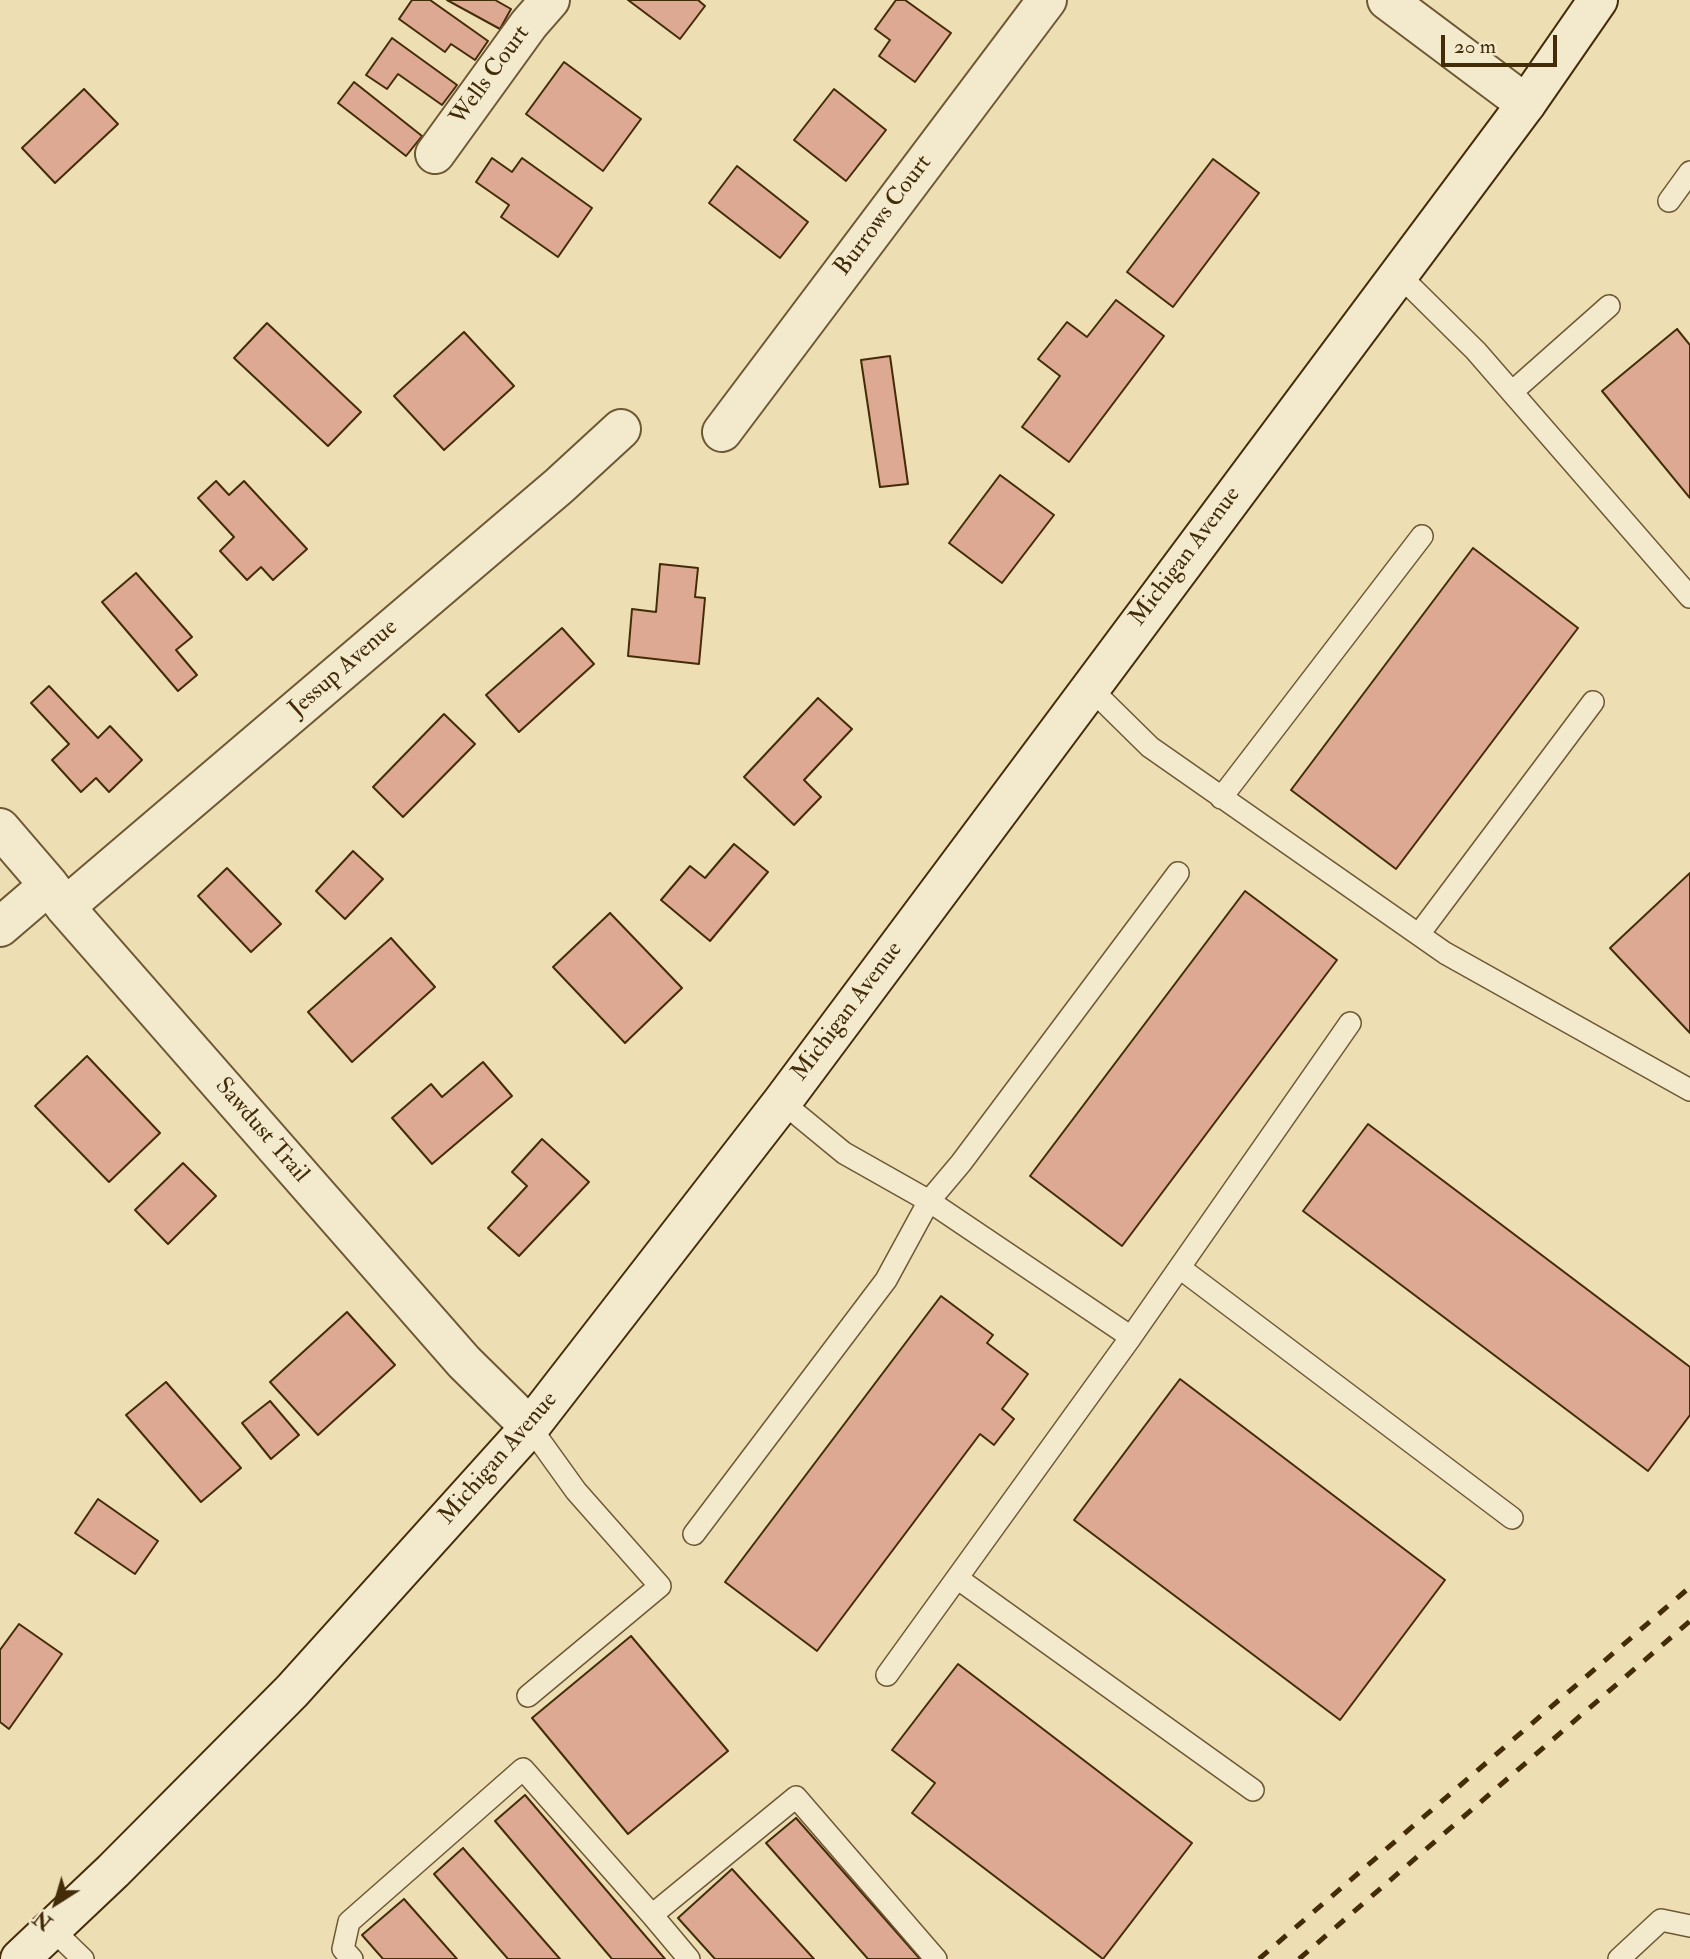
<!DOCTYPE html>
<html>
<head>
<meta charset="utf-8">
<style>
	body { margin:0 }
	#map { position:relative; width:1690px; height:1959px; overflow:hidden; background:#eddeb3; font-family:"IM FELL Double Pica",serif }
	canvas { display:block }
	.north { position:absolute; left:21px; top:1868px; width:70px; height:70px; -webkit-text-stroke:5px #f3eace; paint-order:stroke; rotate:217deg; font-size:19px; font-weight:700; line-height:28px; text-align:center; color:#442c09 }
	.north::after { content:''; display:block; margin:auto; width:24px; height:32px; background:#442c09; clip-path:polygon(50% 0,100% 100%,50% 72%,0 100%) }
	.scale { position:absolute; left:1441px; top:35px; width:116px; height:32px; box-sizing:border-box; border:4px solid #442c09; border-top:0; padding-left:9px; font-size:21px; line-height:24px; white-space:nowrap; color:#442c09; -webkit-text-stroke:5px #f3eace; paint-order:stroke }
</style>
</head>
<body>
<div id="map">
<canvas width="1690" height="1959"></canvas>
<div class="north">N</div>
<div class="scale">20 m</div>
</div>
<script>
const g = document.querySelector('canvas').getContext('2d');
g.lineJoin = 'round';
function fill(path, color) { g.fillStyle = color; g.fill(path, 'evenodd'); }
const shape = rows => new Path2D(rows.map(r => 'M' + r).join(''));
function trace(path, color, width, dash) { g.strokeStyle = color; g.lineWidth = width; g.lineCap = dash ? 'butt' : 'round'; g.setLineDash(dash || []); g.stroke(path); }
function drawText(font, color, halo, rows, align = 'center') {
  g.font = font + ' "IM FELL Double Pica",serif'; g.lineWidth = 6; g.setLineDash([]); g.textBaseline = 'middle'; g.strokeStyle = halo; g.fillStyle = color; for (const [text, x, y, turn = 0] of rows) {
    g.save(); g.translate(x, y); g.rotate((+turn || 0) * Math.PI / 180); g.textAlign = isNaN(turn) ? turn : align; if (halo) g.strokeText(text, 0, 0); g.fillText(text, 0, 0); g.restore();
  }
}
const building = shape([
	[412,0,430,0,488,41,475,60,451,44,445,52,399,19,412,0],
	[447,0,495,0,511,9,500,29,447,0],
	[628,0,698,0,705,6,680,39,628,0],
	[896,0,905,0,951,33,915,82,879,56,890,40,875,29,896,0],
	[392,38,457,85,442,105,398,74,387,89,366,75,392,38],
	[564,62,641,119,603,171,526,114,564,62],
	[354,82,422,136,406,156,338,103,354,82],
	[84,89,118,124,55,183,22,148,84,89],
	[834,89,886,130,846,181,794,140,834,89],
	[492,158,512,172,522,158,592,208,558,257,501,217,509,205,476,182,492,158],
	[1213,159,1259,193,1173,307,1127,272,1213,159],
	[737,166,808,222,780,258,709,203,737,166],
	[1116,300,1164,336,1069,462,1022,427,1060,376,1038,359,1067,322,1087,337,1116,300],
	[267,323,361,412,328,446,234,358,267,323],
	[1677,329,1690,345,1690,498,1602,391,1677,329],
	[464,332,514,386,444,450,394,396,464,332],
	[890,356,908,484,880,487,861,360,890,356],
	[1000,475,1054,515,1002,583,949,543,1000,475],
	[216,481,229,495,244,481,307,549,273,580,261,567,247,580,220,551,234,537,198,498,216,481],
	[1473,548,1578,628,1396,869,1291,790,1473,548],
	[660,564,698,568,695,597,705,598,699,664,628,656,632,609,656,612,660,564],
	[136,573,192,637,176,650,197,675,178,691,102,602,136,573],
	[562,628,594,664,519,732,486,695,562,628],
	[49,686,98,738,110,726,142,760,109,792,96,778,81,792,52,760,69,744,31,703,49,686],
	[818,698,852,729,804,780,821,797,794,825,744,777,818,698],
	[444,714,475,744,403,817,373,787,444,714],
	[734,844,768,872,710,941,661,900,690,866,705,878,734,844],
	[353,851,383,879,345,919,316,891,353,851],
	[227,868,281,924,251,952,198,896,227,868],
	[1690,873,1690,1033,1610,948,1690,873],
	[1245,891,1337,960,1122,1246,1030,1176,1245,891],
	[610,913,682,988,625,1043,553,967,610,913],
	[391,938,435,987,352,1062,308,1012,391,938],
	[87,1056,160,1133,109,1182,35,1106,87,1056],
	[483,1062,512,1096,432,1164,392,1118,431,1084,442,1097,483,1062],
	[1368,1124,1690,1367,1690,1415,1648,1471,1303,1211,1368,1124],
	[542,1139,589,1182,519,1256,488,1228,527,1186,512,1172,542,1139],
	[183,1163,216,1196,168,1244,135,1210,183,1163],
	[941,1296,993,1335,987,1343,1028,1374,1002,1409,1014,1419,994,1445,980,1434,817,1651,725,1582,941,1296],
	[347,1312,395,1365,318,1435,270,1382,347,1312],
	[1180,1379,1445,1580,1340,1720,1074,1520,1180,1379],
	[166,1382,241,1468,201,1502,126,1415,166,1382],
	[270,1401,299,1435,271,1459,242,1423,270,1401],
	[98,1499,158,1541,135,1574,75,1533,98,1499],
	[19,1624,62,1654,9,1729,0,1722,0,1650,19,1624],
	[631,1636,728,1751,628,1834,532,1718,631,1636],
	[958,1664,1192,1843,1103,1959,912,1813,935,1783,892,1750,958,1664],
	[525,1795,665,1959,612,1959,495,1821,525,1795],
	[796,1818,920,1959,868,1959,766,1843,796,1818],
	[463,1848,560,1959,508,1959,434,1874,463,1848],
	[732,1869,814,1959,715,1959,678,1918,732,1869],
	[404,1899,457,1959,383,1959,362,1935,404,1899]
]);
fill(building, '#dda992');
trace(building, '#442c09', 2);
const lane = shape([
	[1669,201,1690,172],
	[1398,274,1476,351,1690,597],
	[1512,392,1609,306],
	[1089,687,1150,747,1445,953,1690,1090],
	[1221,798,1422,536],
	[1419,934,1593,702],
	[782,1102,844,1153,929,1201,1131,1337,1350,1023],
	[1180,1268,1512,1518],
	[694,1534,886,1280,929,1201,961,1163,1178,873],
	[957,1578,1253,1790],
	[887,1675,1131,1337],
	[528,1696,660,1586,576,1491,530,1427],
	[652,1915,689,1959],
	[52,1929,83,1959],
	[352,1959,343,1949,349,1922,523,1769,652,1915,796,1797,936,1959],
	[1619,1959,1661,1920,1690,1926]
]);
const street = shape([
	[1387,0,1526,104],
	[435,154,529,24,550,0],
	[722,432,1047,0],
	[0,828,49,885,65,907,464,1362,530,1427],
	[65,907,559,486,621,429],
	[0,927,49,885]
]);
const secondary = shape([
	[20,1959,113,1871,292,1691,530,1427,782,1102,1526,104,1598,0]
]);
trace(lane, '#6e5834', 24);
trace(street, '#6e5834', 42);
trace(secondary, '#442c09', 42);
trace(lane, '#f3eace', 21);
trace(street, '#f3eace', 38);
trace(secondary, '#f3eace', 38);
trace(shape([
	[1259,1959,1690,1587],
	[1299,1959,1690,1621]
]), '#442c09', 5, [12, 12]);
drawText('24px', '#442c09', '#f3eace', [
	["Wells Court",491,76,-54],
	["Burrows Court",884,216,-53],
	["Michigan Avenue",1186,557,-53],
	["Jessup Avenue",344,669,-41],
	["Michigan Avenue",848,1012,-53],
	["Sawdust Trail",261,1131,49],
	["Michigan Avenue",499,1459,-49]
]);
</script>
</body>
</html>
